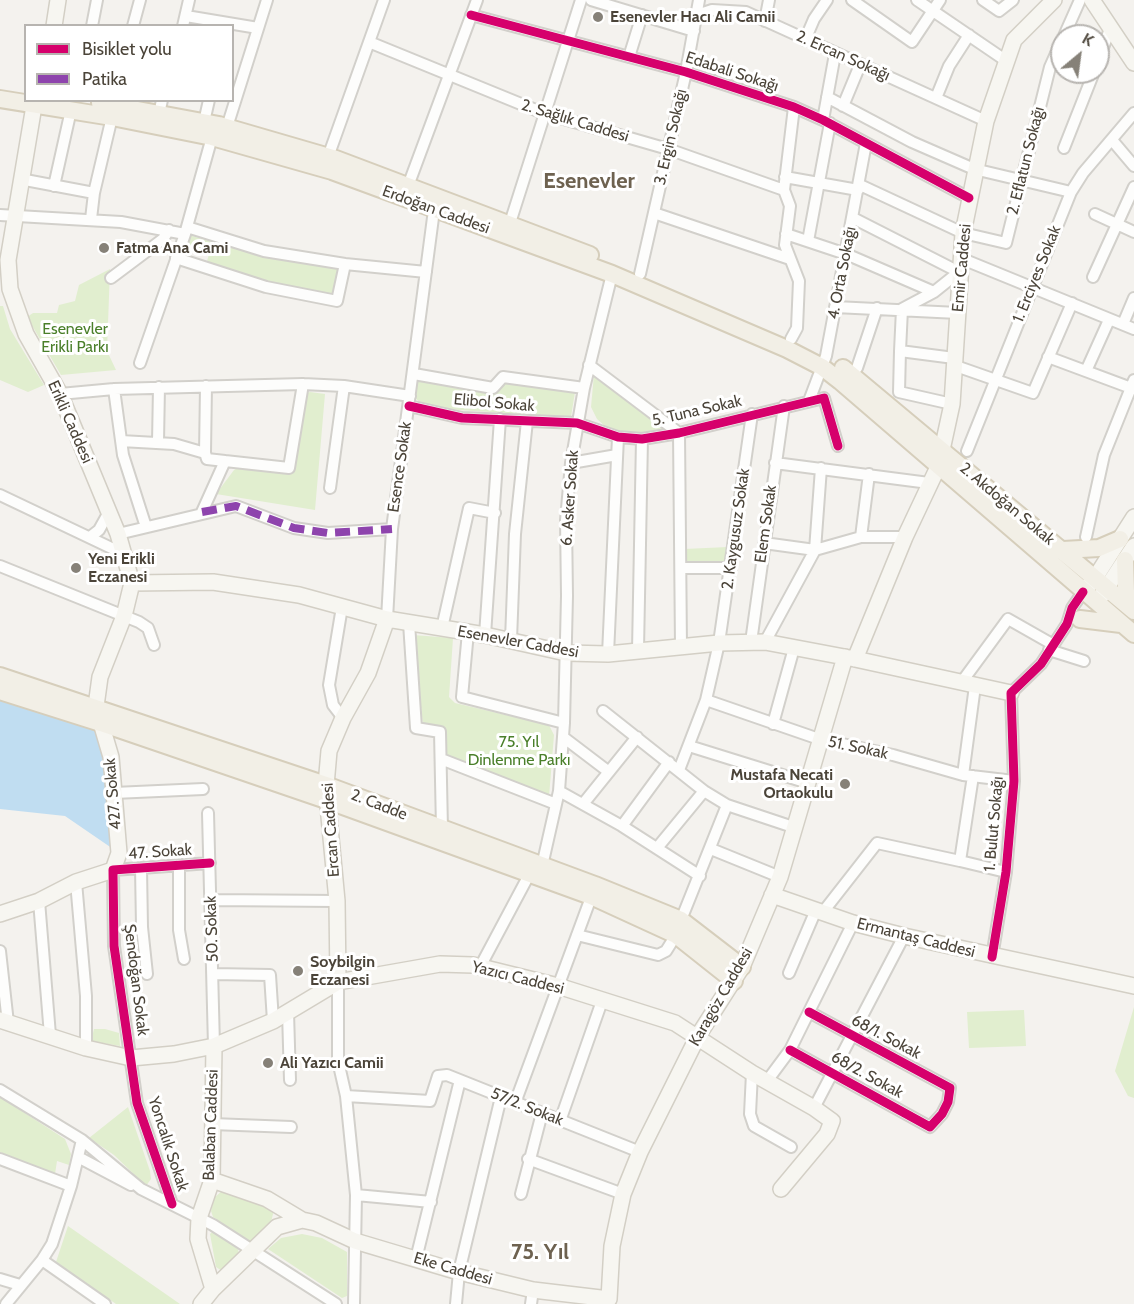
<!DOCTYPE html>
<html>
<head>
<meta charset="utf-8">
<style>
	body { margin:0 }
	#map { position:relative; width:1134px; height:1304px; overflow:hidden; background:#f4f2ee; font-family:Cabin,sans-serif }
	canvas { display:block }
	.legend { position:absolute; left:24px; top:24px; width:210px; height:78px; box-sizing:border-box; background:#fff; border:2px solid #b7b4b0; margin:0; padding:8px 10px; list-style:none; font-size:18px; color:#4b4439 }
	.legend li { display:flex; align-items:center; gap:12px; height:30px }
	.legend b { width:30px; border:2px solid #b7b4b0 }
	.north { position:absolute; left:1050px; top:24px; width:60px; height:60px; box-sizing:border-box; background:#fff; border:2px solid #b7b4b0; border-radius:50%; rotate:29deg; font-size:16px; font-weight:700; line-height:24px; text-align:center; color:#4b4439 }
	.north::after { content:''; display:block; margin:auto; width:21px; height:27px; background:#868178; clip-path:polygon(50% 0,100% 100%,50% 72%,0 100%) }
</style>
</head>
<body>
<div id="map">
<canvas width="1134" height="1304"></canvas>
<ul class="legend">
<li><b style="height:8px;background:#d6006c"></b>Bisiklet yolu</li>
<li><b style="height:8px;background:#8e44ad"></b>Patika</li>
</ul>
<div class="north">K</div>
</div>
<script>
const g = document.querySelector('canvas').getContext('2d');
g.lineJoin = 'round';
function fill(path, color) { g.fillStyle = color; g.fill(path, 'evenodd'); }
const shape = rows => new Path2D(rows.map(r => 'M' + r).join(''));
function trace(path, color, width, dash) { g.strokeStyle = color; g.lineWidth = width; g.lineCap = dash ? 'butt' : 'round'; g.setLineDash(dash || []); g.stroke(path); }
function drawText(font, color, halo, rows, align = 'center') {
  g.font = font + ' Cabin,sans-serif'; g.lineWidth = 6; g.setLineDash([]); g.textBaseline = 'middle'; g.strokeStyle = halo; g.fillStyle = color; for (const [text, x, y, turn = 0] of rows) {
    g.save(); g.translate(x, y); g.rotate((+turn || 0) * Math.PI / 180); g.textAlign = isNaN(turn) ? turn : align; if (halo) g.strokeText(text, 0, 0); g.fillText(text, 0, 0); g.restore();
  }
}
fill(shape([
	[189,235,267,258,339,267,333,296,265,283,206,265,209,254,186,245],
	[110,269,107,351,116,370,61,375,27,317,33,313,57,313,59,305,75,301,79,285],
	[0,306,3,306,10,329,44,385,28,392,0,380],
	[594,374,665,428,663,432,619,433,607,428,597,419,591,407],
	[418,378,498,391,502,381,575,392,571,417,458,410,422,404,415,398],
	[310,392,325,394,315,510,216,494,234,470,239,467,294,472,306,393],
	[728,547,727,563,684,562,684,549],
	[413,635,453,638,449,697,455,703,549,725,554,735,549,797,450,759,446,754,445,729,423,725],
	[1134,1007,1134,1098,1128,1096,1115,1071],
	[1024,1010,1026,1046,969,1048,967,1012],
	[94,1029,105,1029,119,1033,120,1046,91,1041],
	[0,1097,65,1139,71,1154,69,1165,57,1161,55,1174,0,1152],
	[128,1107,150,1171,151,1179,146,1186,114,1155,89,1138],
	[222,1191,270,1206,274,1210,271,1222,250,1242,213,1217,211,1211,215,1197],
	[68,1226,180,1304,116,1304,56,1262],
	[213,1231,238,1249,239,1254,222,1271,216,1267,210,1234],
	[302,1234,322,1238,347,1252,347,1296,342,1298,268,1249,281,1238]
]), '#e1eecf');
fill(shape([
	[0,689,101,723,119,853,65,816,0,809]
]), '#c0ddf1');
const street = shape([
	[591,0,694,31],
	[852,0,912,42,940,0],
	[917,0,1005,60],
	[983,0,999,11,1013,0],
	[471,15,686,72,794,107,823,120,969,198],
	[697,15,712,10,746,12,986,121],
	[186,16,258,28],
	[765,21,769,0],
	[92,26,97,0],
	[133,26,140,0],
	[183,26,189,0],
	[1064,36,1080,0],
	[805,40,814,19,827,0],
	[369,42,543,113,668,149,784,190],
	[629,57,642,15],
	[1098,61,1110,29],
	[827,97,912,142,974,169,1071,192],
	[936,98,949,66,969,35],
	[843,106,860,65],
	[159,114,162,100],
	[823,120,835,54],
	[204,122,209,100],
	[227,127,267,0],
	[1112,140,1134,166],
	[1064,148,1094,72],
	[328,157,384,0],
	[785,177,858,190],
	[20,179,94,193],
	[860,185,963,233,1006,243,1050,67,1062,40],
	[54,186,71,110],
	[408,186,477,0],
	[654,213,790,259],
	[1095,214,1134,232],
	[0,215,121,222,185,234],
	[853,218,959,272,934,292,902,309,900,351,899,392,952,404],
	[91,219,94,193,112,117],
	[510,223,581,0],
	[187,227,264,251,345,264,426,272],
	[786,234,846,254,934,292],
	[808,241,830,123],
	[176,258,266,287,337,301,345,264],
	[960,258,1134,329],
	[640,274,686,72,699,0],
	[1093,277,1134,187],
	[111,278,163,239,169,230],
	[835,307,958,313],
	[1123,324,1134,298],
	[791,339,797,328,799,281,785,245,790,206,784,190,794,107],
	[900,351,954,358],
	[1048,357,1134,389],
	[140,363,185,234,212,137],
	[589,365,679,433,681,647],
	[953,365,1033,393,1072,303],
	[857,368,877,308],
	[1086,371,1109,320],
	[414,374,493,388,503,377,584,388],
	[114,389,123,455,146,527],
	[60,394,114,389,303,384,344,386,410,396],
	[809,401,826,356,866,143],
	[409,406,462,418,577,423,618,437,642,439,679,433,824,398,838,446],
	[121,441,174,444,205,453,207,459,225,461],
	[158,442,159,387],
	[967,451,1071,192,1083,173,1134,113],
	[205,453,206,386],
	[571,463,617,455],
	[775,463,929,483],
	[330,488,344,386],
	[0,495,124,554],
	[202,512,225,461,289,468,303,384],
	[118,534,236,506,294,528,328,533,392,529],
	[90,537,99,530,109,512],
	[861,537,869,474],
	[1086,537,1104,455,1134,380],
	[764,543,815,550,861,537,905,537],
	[0,566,139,622,148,628,154,645],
	[681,568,731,568],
	[342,607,329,685,333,705,343,718],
	[387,619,392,529,434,210],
	[409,623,416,728,440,732,442,829],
	[442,628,469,508,495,513],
	[468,632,462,697,564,723],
	[485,635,500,419],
	[511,640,515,534,527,421],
	[751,642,784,406],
	[765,642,815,550,821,468],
	[638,650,642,439],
	[1049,650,1084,661],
	[608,654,618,437],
	[961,683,1008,619,1052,644],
	[706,700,819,739,893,755,963,775,1014,781],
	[603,711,704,791,727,805,796,828],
	[773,724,794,648],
	[563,737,609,772],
	[689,746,808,783],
	[441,759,556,804],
	[679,770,706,700,719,643,752,414],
	[963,775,975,686],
	[973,776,960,861,1006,872],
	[559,791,622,826,700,876],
	[114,793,203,789],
	[583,804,637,737],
	[208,813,214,1046],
	[622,826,669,762],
	[657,848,704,791],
	[711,849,780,877],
	[179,865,179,930,184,959],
	[542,866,559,791,564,723,567,596,566,520,571,463,584,388,612,274],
	[141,868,142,927,147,974],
	[76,882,86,996,86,1048],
	[211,900,337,901],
	[39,901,50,1035],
	[823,912,877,843,960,861],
	[681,920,727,805],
	[577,935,658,955,666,951,676,935],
	[0,951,8,1023],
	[992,957,1006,872,1014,781,1011,693,1041,664,1067,624,1072,608,1083,592],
	[480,967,530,873],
	[789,973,816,910],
	[213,974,270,975,273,1021],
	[338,982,338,1061,346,1096,356,1195,354,1304],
	[288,1012,290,1080],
	[790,1050,930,1127,942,1114,948,1102,950,1088,809,1012],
	[752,1073,750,1114,754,1126,791,1147],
	[767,1081,790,1050,853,923],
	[0,1090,82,1140,141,1189,213,1225,336,1304],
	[346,1096,430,1101,438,1076,447,1075,640,1152],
	[515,1103,593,892],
	[814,1108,904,936],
	[560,1121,602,1001],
	[212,1124,291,1127],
	[82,1140,71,1186,52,1244,42,1260,105,1304],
	[78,1157,131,1185],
	[0,1159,71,1186],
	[528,1159,623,1194],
	[521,1194,542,1113],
	[356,1195,431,1202],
	[172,1204,137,1103,114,946,113,870,210,863],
	[416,1259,460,1080],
	[0,1279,20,1285],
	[6,1304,42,1260],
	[456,1304,459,1272,501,1097],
	[531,1304,533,1290]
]);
const secondary = shape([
	[1092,0,1134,63],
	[54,26,58,0],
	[942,450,952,404,963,233,986,121,1014,40,1054,0],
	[132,583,213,582,299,595,387,619,485,635,566,653,608,654,719,643,765,642,855,659,1011,693],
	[1083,592,1095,578,1134,517],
	[1100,598,1134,546],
	[855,659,905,537,938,467],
	[772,895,853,923,904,936,1134,986],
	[0,914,39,901,76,882,113,870,119,853,111,757,96,706,100,677,124,616,132,583,118,534,60,394,26,334,10,289,8,260,35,100],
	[338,982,337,901,326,785,329,751,343,718,368,673,387,619],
	[0,1020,86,1048,131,1058,174,1054,214,1046,273,1021,338,982,440,964,473,965,558,986,675,1023,752,1073,814,1108,832,1121,827,1134,781,1189],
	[212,1180,267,1199,302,1220],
	[213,1289,277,1227,302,1220,316,1223,355,1241,459,1272,533,1290,609,1299,612,1246,623,1194,640,1152,698,1036,742,967,780,877,845,657],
	[201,1304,213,1289,198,1239,199,1218,212,1180,214,1046]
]);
const primary = shape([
	[0,99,112,117,212,137,332,171,612,274,787,349,822,367,840,381,1134,634],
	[100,103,219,125,336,159,590,255],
	[843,368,1134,611],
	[1063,550,1099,548,1120,539],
	[1125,560,1126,592,1132,608],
	[1080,619,1121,624],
	[0,676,326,785,595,885,681,920,742,967],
	[0,691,101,723,329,801,591,896,676,935,734,981]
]);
trace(street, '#d2d0cb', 14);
trace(secondary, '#d3cfc5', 18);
trace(primary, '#d6cebb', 20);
trace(street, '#fdfdfc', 10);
trace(secondary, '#f7f6f1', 15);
trace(primary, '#f2efe6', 16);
trace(shape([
	[202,512,236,506,294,528,328,533,392,529]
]), '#8e44ad', 8, [15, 8]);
trace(shape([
	[471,15,686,72,794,107,823,120,969,198],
	[409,406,462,418,577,423,618,437,642,439,679,433,824,398,838,446],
	[992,957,1006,872,1014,781,1011,693,1041,664,1067,624,1072,608,1083,592],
	[790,1050,930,1127,942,1114,948,1102,950,1088,809,1012],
	[172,1204,137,1103,114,946,113,870,210,863]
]), '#d6006c', 9);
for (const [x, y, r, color] of [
	[598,17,6,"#868178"],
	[104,248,6,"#868178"],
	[76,568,6,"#868178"],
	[845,784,6,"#868178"],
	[298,971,6,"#868178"],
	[268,1063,6,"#868178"]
]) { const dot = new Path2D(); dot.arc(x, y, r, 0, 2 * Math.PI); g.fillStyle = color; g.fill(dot); trace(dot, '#fff', 2); }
drawText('bold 16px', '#4b4439', '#fff', [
	["Esenevler Hacı Ali Camii",610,17],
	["Fatma Ana Cami",116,248],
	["Yeni Erikli",88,559],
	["Eczanesi",88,577],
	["Mustafa Necati",833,775,"right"],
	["Ortaokulu",833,793,"right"],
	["Soybilgin",310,962],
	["Eczanesi",310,980],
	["Ali Yazıcı Camii",280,1063]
], 'left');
drawText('16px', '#4b4439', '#fff', [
	["2. Ercan Sokağı",843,56,24],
	["Edabali Sokağı",732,72,18],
	["2. Sağlık Caddesi",575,121,17],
	["3. Ergin Sokağı",671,137,-77],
	["2. Eflatun Sokağı",1026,161,-76],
	["Erdoğan Caddesi",436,210,20],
	["Emir Caddesi",962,268,-85],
	["4. Orta Sokağı",842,273,-79],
	["1. Erciyes Sokak",1037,274,-68],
	["Elibol Sokak",494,403,5],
	["5. Tuna Sokak",697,411,-13],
	["Erikli Caddesi",70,422,66],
	["Esence Sokak",400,467,-82],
	["6. Asker Sokak",570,498,-86],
	["2. Akdoğan Sokak",1007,504,40],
	["Elem Sokak",766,524,-82],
	["2. Kaygusuz Sokak",736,529,-82],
	["Esenevler Caddesi",518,642,10],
	["51. Sokak",858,748,12],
	["427. Sokak",113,794,-95],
	["2. Cadde",379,805,21],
	["1. Bulut Sokağı",994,824,-85],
	["Ercan Caddesi",331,830,-94],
	["47. Sokak",160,852,-4],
	["50. Sokak",212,929,-92],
	["Ermantaş Caddesi",916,938,14],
	["Yazıcı Caddesi",518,978,14],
	["Şendoğan Sokak",136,980,83],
	["Karagöz Caddesi",721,997,-60],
	["68/1. Sokak",886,1037,28],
	["68/2. Sokak",867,1075,29],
	["57/2. Sokak",527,1107,22],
	["Balaban Caddesi",211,1125,-88],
	["Yoncalık Sokak",168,1144,72],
	["Eke Caddesi",453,1269,16]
]);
drawText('16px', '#4a7f2a', '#fff', [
	["Esenevler",75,329],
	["Erikli Parkı",75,347],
	["75. Yıl",519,742],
	["Dinlenme Parkı",519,760]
]);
drawText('bold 22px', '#6e6250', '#fff', [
	["Esenevler",589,182],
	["75. Yıl",540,1253]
]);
</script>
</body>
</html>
